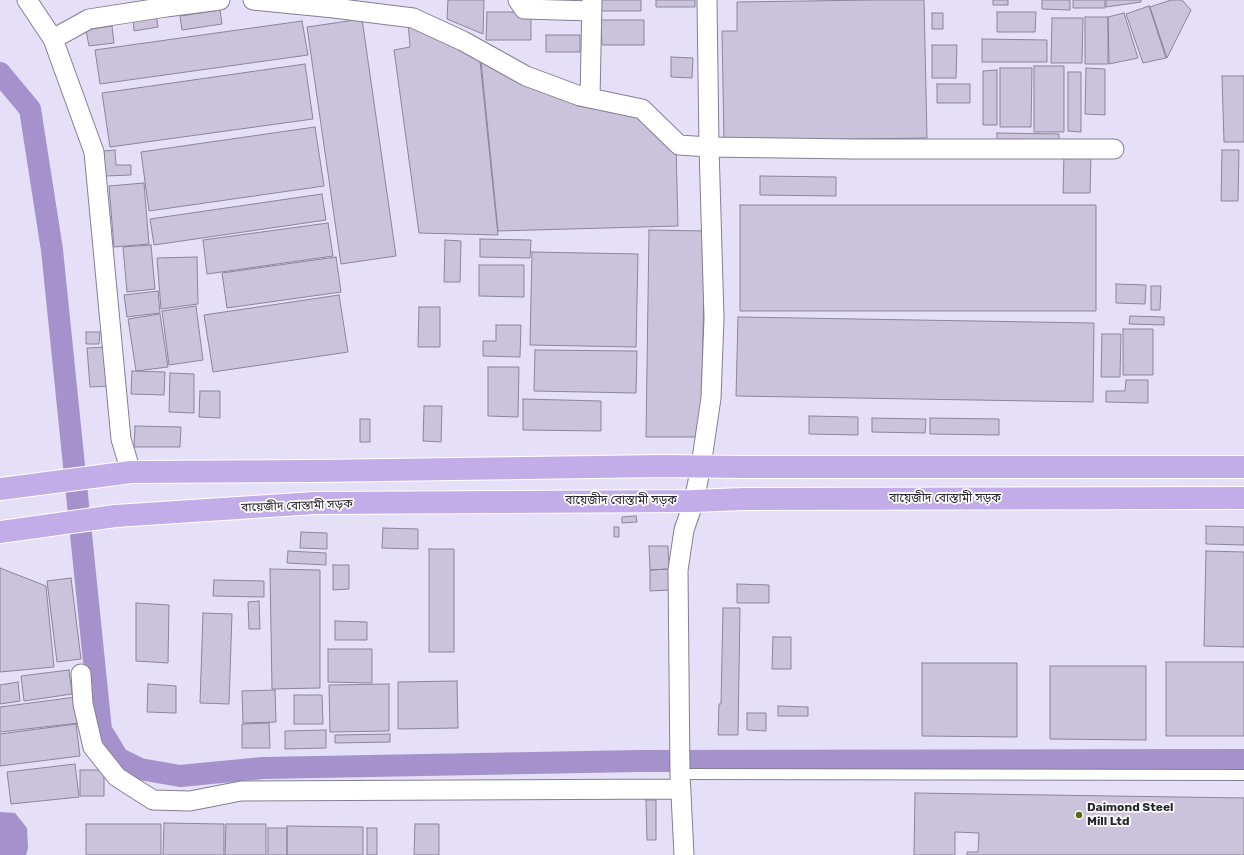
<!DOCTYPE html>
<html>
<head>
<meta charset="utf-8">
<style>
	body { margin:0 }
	canvas { display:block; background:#e6dff8 }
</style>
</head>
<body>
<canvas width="1244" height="855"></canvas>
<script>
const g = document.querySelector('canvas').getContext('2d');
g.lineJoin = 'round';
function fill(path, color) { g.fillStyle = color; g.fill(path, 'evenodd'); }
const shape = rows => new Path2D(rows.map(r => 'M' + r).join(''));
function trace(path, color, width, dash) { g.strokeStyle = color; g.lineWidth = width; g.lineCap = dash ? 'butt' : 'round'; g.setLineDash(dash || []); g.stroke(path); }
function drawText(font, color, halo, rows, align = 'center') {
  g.font = font + ' Rubik,"Noto Sans Bengali",sans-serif'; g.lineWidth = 3.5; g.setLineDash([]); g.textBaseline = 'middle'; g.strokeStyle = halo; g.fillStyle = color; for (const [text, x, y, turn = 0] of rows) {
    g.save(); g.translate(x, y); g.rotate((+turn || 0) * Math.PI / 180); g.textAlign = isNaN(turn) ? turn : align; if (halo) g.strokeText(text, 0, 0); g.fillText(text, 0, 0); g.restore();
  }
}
fill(shape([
	[0,812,15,813,27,828,28,848,26,855,0,855]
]), '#a592cc');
trace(shape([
	[0,73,30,109,52,250,101,730,118,758,140,769,180,776,263,768,639,761,1244,760]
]), '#a592cc', 22);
const building = shape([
	[448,0,484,0,483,34,447,19,448,0],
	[600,0,641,0,641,11,600,11,600,0],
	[656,0,695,0,695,7,656,7,656,0],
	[872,0,924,0,927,138,724,141,722,31,737,31,737,2,872,0],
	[993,0,1008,0,1008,5,993,5,993,0],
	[1042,0,1070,0,1070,10,1042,9,1042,0],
	[1073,0,1105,0,1105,8,1073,8,1073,0],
	[1106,0,1141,0,1141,2,1106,7,1106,0],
	[1171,0,1182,0,1191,10,1167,58,1150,7,1171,0],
	[1149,6,1166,58,1143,63,1126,14,1149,6],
	[220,10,222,24,182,30,180,16,220,10],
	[487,12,531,12,531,40,486,40,487,12],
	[997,12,1036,12,1035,32,997,32,997,12],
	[932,13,943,13,943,29,932,29,932,13],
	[1124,13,1138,58,1109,64,1108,17,1124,13],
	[156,14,158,27,134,31,133,17,156,14],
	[1085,17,1108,17,1108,64,1085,64,1085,17],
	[1052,18,1083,18,1082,63,1051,63,1052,18],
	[362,19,396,256,341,264,307,27,362,19],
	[601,20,644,20,644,45,602,45,601,20],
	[302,21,308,55,100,84,95,50,302,21],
	[408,22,480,61,498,235,419,233,394,50,410,47,408,22],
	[112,26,114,43,89,46,86,30,112,26],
	[546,35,580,35,580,52,546,52,546,35],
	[982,39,1047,40,1047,62,982,62,982,39],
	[932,45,957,45,956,78,932,78,932,45],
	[671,57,693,58,692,78,671,77,671,57],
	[481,61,578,106,644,115,676,145,678,226,498,231,481,61],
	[305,64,313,119,110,147,102,93,305,64],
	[1034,66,1064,66,1064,132,1034,132,1034,66],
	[1000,68,1032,68,1031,127,1000,127,1000,68],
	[1086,68,1105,69,1105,115,1085,114,1086,68],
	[997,70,997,125,983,125,983,71,997,70],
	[1068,72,1081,72,1081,132,1068,131,1068,72],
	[1222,76,1244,76,1244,142,1224,142,1222,76],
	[937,84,970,84,970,103,937,103,937,84],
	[315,127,324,186,149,211,141,152,315,127],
	[997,133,1059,134,1059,143,997,143,997,133],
	[115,150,116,165,131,165,131,175,105,176,104,151,115,150],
	[1222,150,1239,150,1238,201,1221,201,1222,150],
	[1064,155,1091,156,1090,193,1063,193,1064,155],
	[760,176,836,177,836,196,760,195,760,176],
	[144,183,149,244,114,247,109,186,144,183],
	[322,194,326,220,154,245,150,219,322,194],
	[740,205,1096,205,1096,311,740,311,740,205],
	[328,223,333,256,207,274,203,240,328,223],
	[649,230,705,231,701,437,646,437,649,230],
	[480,239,531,240,530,258,480,257,480,239],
	[445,240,461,241,460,282,444,282,445,240],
	[151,245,155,289,127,292,123,247,151,245],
	[532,252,638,254,636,347,530,345,532,252],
	[197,257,198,304,161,309,157,258,197,257],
	[336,257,341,292,227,308,222,273,336,257],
	[479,265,524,265,524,297,479,296,479,265],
	[1116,284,1146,285,1145,304,1116,303,1116,284],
	[1151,286,1161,286,1160,310,1151,310,1151,286],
	[158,291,160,313,127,317,124,295,158,291],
	[339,295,348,352,213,372,204,315,339,295],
	[196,306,203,360,169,365,162,311,196,306],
	[419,307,440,307,440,347,418,347,419,307],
	[160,314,168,367,136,371,128,319,160,314],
	[1130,316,1164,317,1164,325,1129,324,1130,316],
	[738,317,1094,323,1093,402,736,396,738,317],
	[496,325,521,325,520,357,483,356,483,341,496,341,496,325],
	[1123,329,1153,329,1153,375,1123,375,1123,329],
	[86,332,100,332,99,344,86,344,86,332],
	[1102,334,1121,334,1120,377,1101,377,1102,334],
	[109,347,111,386,90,387,87,348,109,347],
	[535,350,637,351,636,393,534,391,535,350],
	[488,367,519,367,518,417,488,416,488,367],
	[132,371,165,372,164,395,131,394,132,371],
	[170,373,194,374,194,413,169,412,170,373],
	[1126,380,1148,380,1148,403,1106,402,1106,391,1125,391,1126,380],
	[200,391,220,391,220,418,199,417,200,391],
	[523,399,601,401,601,431,523,430,523,399],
	[424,406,442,406,441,442,423,441,424,406],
	[809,416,858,417,858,435,809,434,809,416],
	[872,418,926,419,925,433,872,432,872,418],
	[930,418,999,419,999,435,930,434,930,418],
	[360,419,370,419,370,442,360,442,360,419],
	[135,426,181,427,180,447,134,447,135,426],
	[636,516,637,522,622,523,622,517,636,516],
	[1206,526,1244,527,1244,545,1206,544,1206,526],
	[614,527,619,527,619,537,614,537,614,527],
	[383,528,418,529,418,549,382,548,383,528],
	[301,532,327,533,327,549,300,548,301,532],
	[649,546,668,546,669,569,650,570,649,546],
	[429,549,454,549,454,652,429,652,429,549],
	[288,551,326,553,326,565,287,563,288,551],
	[1206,551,1244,552,1244,647,1204,646,1206,551],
	[333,565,349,565,349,589,333,590,333,565],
	[0,568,46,586,54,667,0,672,0,568],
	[270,569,320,570,320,688,272,689,270,569],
	[669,569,670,590,650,591,650,570,669,569],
	[71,578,81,659,57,662,47,581,71,578],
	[214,580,264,581,264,597,213,596,214,580],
	[737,584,769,585,769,603,737,603,737,584],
	[259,601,260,629,249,629,248,602,259,601],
	[136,603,169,605,168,663,136,661,136,603],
	[723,608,740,608,738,735,718,735,719,704,721,704,723,608],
	[203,613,232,614,229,704,200,703,203,613],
	[335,621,367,622,367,640,335,640,335,621],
	[773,637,791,637,791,669,772,669,773,637],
	[328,649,372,649,372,683,328,682,328,649],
	[1166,662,1244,662,1244,736,1166,736,1166,662],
	[922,663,1017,663,1017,737,922,736,922,663],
	[1050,666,1146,666,1146,740,1050,739,1050,666],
	[69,670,72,694,24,701,21,676,69,670],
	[457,681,458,728,398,729,398,682,457,681],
	[18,682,20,701,0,704,0,685,18,682],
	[148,684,176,686,176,713,147,712,148,684],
	[389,684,389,731,330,732,329,685,389,684],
	[275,690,276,722,243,723,242,691,275,690],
	[294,695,322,695,323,724,294,724,294,695],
	[76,697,79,723,0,732,0,707,76,697],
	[778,706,808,707,808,716,778,716,778,706],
	[747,713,766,713,766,731,747,730,747,713],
	[269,723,270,748,242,748,242,724,269,723],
	[76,724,80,756,0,766,0,734,76,724],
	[326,730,326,748,285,749,285,731,326,730],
	[390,734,390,742,335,743,335,735,390,734],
	[75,764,79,797,11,804,7,772,75,764],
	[80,770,104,770,104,796,80,796,80,770],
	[915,793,1244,798,1244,855,967,855,967,852,978,852,979,833,955,832,955,855,914,855,915,793],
	[646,800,656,800,656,840,647,840,646,800],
	[164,823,224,824,224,855,163,855,164,823],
	[86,824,161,824,161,855,86,855,86,824],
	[226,824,266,824,266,855,225,855,226,824],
	[415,824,439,824,439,855,414,855,415,824],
	[287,826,363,827,363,855,287,855,287,826],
	[268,828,287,828,287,855,268,855,268,828],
	[367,828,377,828,377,855,367,855,367,828]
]);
fill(building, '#cac3db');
trace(building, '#8b859b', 1);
const lane = shape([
	[680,774,1244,775]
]);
const street = shape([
	[27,0,53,39,94,152,121,439,131,472],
	[253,0,334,8,413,18,463,41,526,76,580,96,642,109,679,145,709,147,854,149,1114,149],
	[518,0,524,9,592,11],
	[53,39,89,19,166,7,220,0],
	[590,98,592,0],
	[81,674,83,704,93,747,117,777,153,800,190,801,241,791,681,789],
	[684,855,680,774,678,570,684,530,694,501,701,466,711,398,714,318,709,147,707,0]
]);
const primary = shape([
	[0,489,131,472,316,471,663,466,744,467,1244,467],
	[0,532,115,516,315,503,694,501,744,499,1244,498]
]);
trace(lane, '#847e94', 12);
trace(street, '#847e94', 21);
trace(primary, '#fff', 24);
trace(lane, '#fff', 10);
trace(street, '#fff', 19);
trace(primary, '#c3ade9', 22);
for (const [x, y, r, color] of [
	[1079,815,4,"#5b6a13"]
]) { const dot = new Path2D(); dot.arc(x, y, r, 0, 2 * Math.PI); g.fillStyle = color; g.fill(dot); trace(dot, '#fff', 1.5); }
drawText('12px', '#28252e', '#fff', [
	["বায়েজীদ বোস্তামী সড়ক",945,499],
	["বায়েজীদ বোস্তামী সড়ক",621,501],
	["বায়েজীদ বোস্তামী সড়ক",297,506,-2]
]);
drawText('bold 12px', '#28252e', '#fff', [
	["Daimond Steel",1087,808],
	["Mill Ltd",1087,822]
], 'left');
</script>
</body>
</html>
